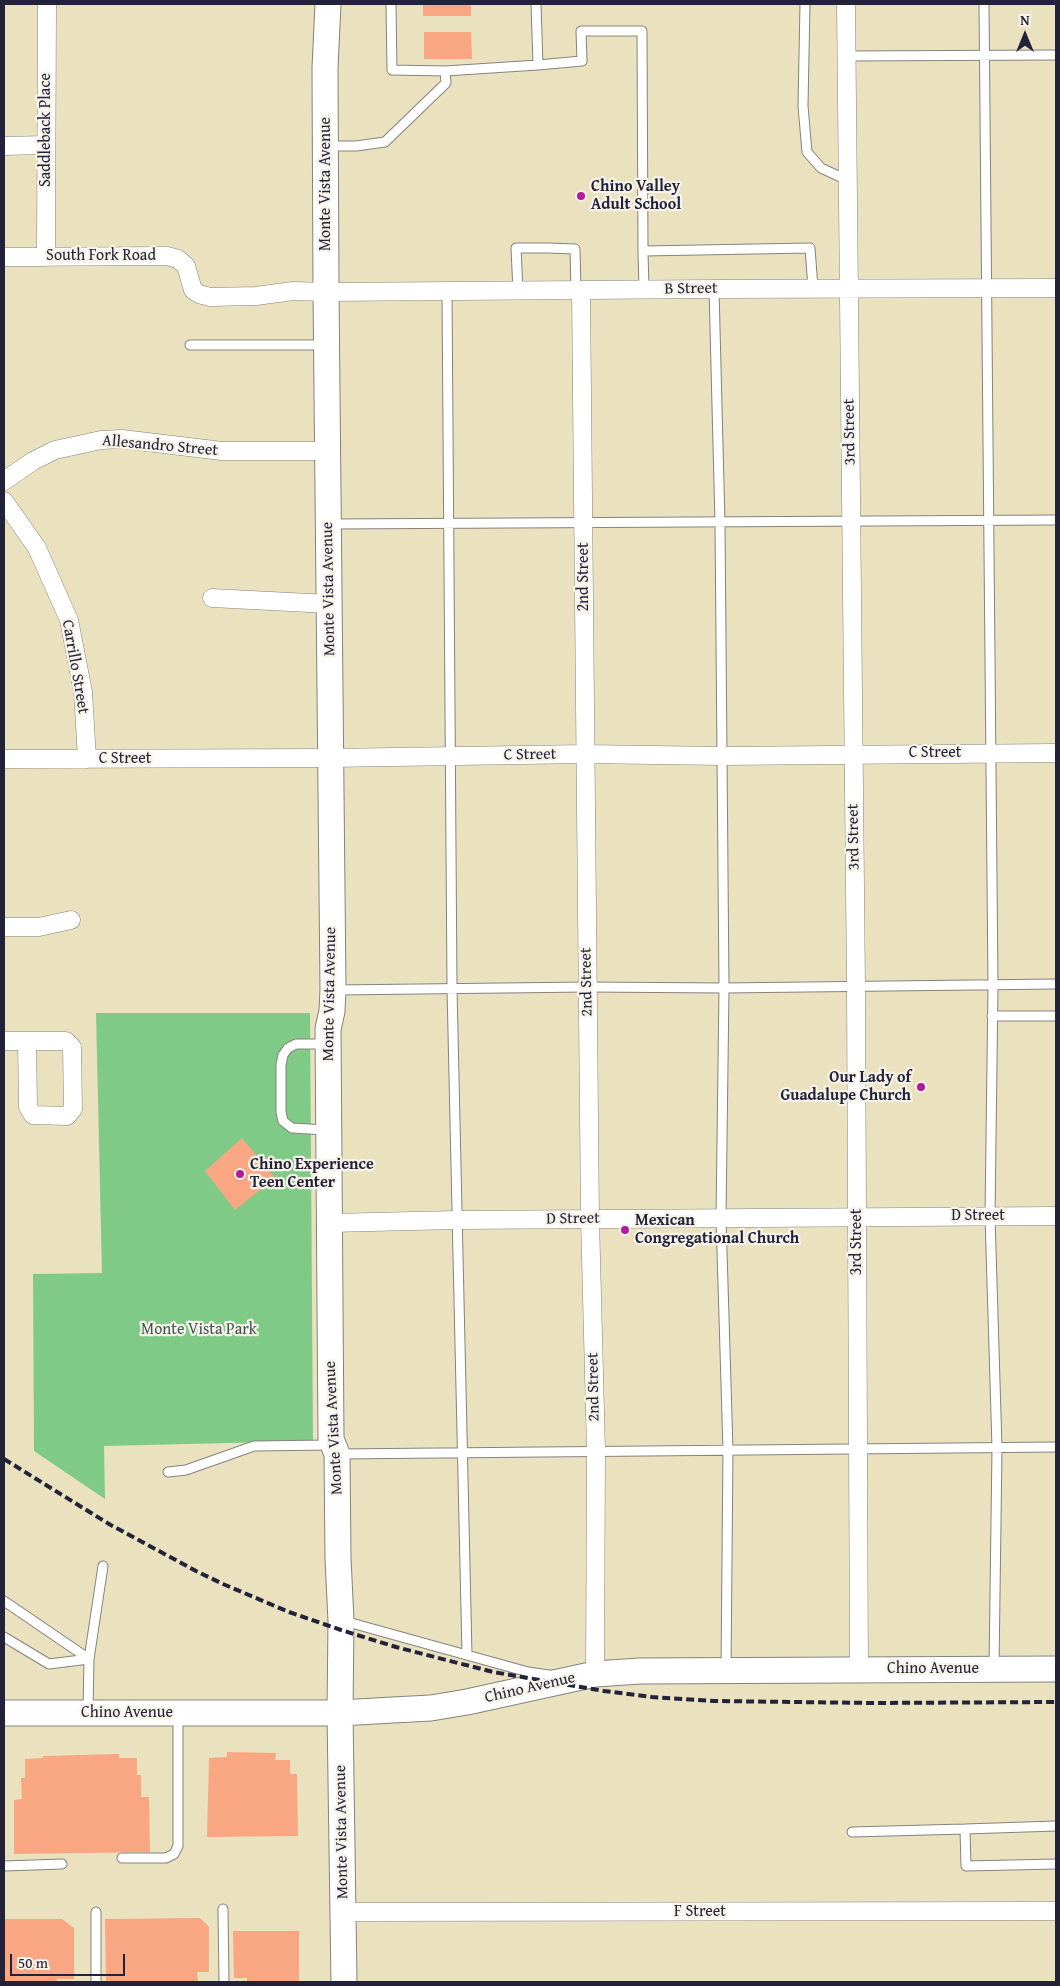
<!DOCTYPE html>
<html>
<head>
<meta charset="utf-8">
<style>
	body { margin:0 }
	#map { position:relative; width:1060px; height:1986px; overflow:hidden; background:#eae1bf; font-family:"Gentium Book Plus",serif }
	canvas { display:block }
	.frame { position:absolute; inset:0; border:5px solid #22223b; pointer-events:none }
	.north { position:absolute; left:1000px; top:10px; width:50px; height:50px; -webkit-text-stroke:4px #f7f3e8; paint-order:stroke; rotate:0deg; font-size:14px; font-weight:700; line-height:20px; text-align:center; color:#22223b }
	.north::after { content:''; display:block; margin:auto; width:18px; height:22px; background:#22223b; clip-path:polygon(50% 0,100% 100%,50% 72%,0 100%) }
	.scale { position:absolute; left:10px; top:1954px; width:115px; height:22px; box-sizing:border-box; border:2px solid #22223b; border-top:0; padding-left:6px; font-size:15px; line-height:18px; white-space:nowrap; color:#22223b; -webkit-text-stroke:4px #f7f3e8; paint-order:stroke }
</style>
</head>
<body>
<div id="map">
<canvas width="1060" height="1986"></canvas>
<div class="frame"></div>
<div class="north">N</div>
<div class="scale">50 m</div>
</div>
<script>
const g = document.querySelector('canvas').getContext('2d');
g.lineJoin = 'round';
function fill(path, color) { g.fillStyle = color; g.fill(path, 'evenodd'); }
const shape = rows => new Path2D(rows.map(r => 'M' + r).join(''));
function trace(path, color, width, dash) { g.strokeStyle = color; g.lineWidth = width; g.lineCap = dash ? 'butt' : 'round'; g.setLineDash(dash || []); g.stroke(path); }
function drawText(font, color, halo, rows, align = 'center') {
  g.font = font + ' "Gentium Book Plus",serif'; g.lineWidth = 4.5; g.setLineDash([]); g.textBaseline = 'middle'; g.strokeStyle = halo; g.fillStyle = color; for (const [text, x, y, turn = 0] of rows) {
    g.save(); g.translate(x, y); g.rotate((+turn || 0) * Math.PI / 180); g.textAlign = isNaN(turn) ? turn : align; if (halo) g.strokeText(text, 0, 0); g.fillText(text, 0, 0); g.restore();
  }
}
fill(shape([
	[96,1013,310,1013,313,1441,104,1446,105,1499,34,1451,33,1274,102,1273]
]), '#80ca87');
fill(shape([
	[423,4,471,4,471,16,423,16],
	[424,32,471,32,472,59,424,59],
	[242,1138,275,1178,235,1210,205,1171],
	[227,1752,276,1753,275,1760,290,1760,290,1774,297,1774,298,1836,207,1837,209,1758,227,1757],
	[119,1754,119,1758,137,1758,137,1775,141,1775,141,1797,149,1797,150,1852,14,1854,14,1800,22,1799,21,1778,25,1778,25,1759,43,1758,43,1756],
	[200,1918,209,1927,209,1972,197,1972,198,1982,106,1982,105,1919],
	[4,1919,62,1919,74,1928,74,1979,57,1979,57,1982,4,1982],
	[233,1931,299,1931,299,1982,247,1982,247,1978,234,1978]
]), '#f9a682');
const lane = shape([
	[391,4,392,70,445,71,538,65,536,4],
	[805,4,803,106,807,152,821,168,847,180],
	[984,4,993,986,990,1216,997,1448,994,1668],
	[846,56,1056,55],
	[538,65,582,61,581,31,642,31,643,251],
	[326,146,356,146,385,142,446,83,445,71],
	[714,289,720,523,724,988,721,1218,728,1450,726,1670],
	[644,290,643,251,810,248,813,288],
	[447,291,452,988,467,1655],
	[518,291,516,248,548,248,575,249,576,291],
	[190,345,325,345],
	[331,524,1056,520],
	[336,990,587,987,724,988,1056,984],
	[992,1016,1056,1016],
	[325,1044,296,1044,288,1048,283,1055,281,1065,281,1112,283,1121,292,1128,326,1130],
	[338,1454,1056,1447],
	[168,1472,186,1470,254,1446,331,1445],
	[4,1601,89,1659,88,1711],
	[344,1621,528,1672,549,1675],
	[4,1637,49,1664,89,1659,103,1566],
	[1056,1826,965,1829,966,1866,1056,1864],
	[852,1832,965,1829],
	[122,1858,166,1858,174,1854,178,1846,178,1716],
	[4,1866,62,1864],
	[223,1909,224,1982],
	[96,1912,96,1982]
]);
const street = shape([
	[846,4,856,986,859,1670],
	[4,146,46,145],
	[4,257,167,256,178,259,186,266,193,290,199,294,210,297,256,296,293,291,326,292,714,289,1056,288],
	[46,257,47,4],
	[581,291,590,1219,596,1451,595,1674],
	[4,481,33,461,55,450,101,440,122,439,222,451,327,451],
	[4,501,37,548,69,620,83,692,87,759],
	[212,598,329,604],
	[4,759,330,758,585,754,722,756,1056,753],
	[4,927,39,927,71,920],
	[4,1041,66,1041,72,1047,73,1109,67,1116,33,1115,28,1107,27,1041],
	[330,1223,456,1220,1056,1216],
	[343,1912,1056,1911]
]);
const secondary = shape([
	[328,4,325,68,326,292,333,990,332,1011,328,1029,331,1439,337,1454,338,1558,341,1621,340,1713,344,1982],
	[4,1713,340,1713,393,1710,431,1708,467,1702,595,1674,640,1671,1056,1669]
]);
trace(lane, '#86827d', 11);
trace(street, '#86827d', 19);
trace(secondary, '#86827d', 27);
trace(lane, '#fff', 9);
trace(street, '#fff', 18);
trace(secondary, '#fff', 25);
trace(shape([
	[4,1459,109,1524,196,1571,223,1584,289,1612,341,1630,396,1647,493,1672,604,1691,652,1697,714,1701,873,1703,1056,1702]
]), '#22223b', 4, [8, 4]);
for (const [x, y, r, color] of [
	[581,196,5,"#b5179e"],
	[921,1087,5,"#b5179e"],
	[240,1174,5,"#b5179e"],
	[625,1230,5,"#b5179e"]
]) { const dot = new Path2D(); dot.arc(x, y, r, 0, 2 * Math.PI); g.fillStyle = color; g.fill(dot); trace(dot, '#f7f3e8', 2); }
drawText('16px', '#22223b', '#f7f3e8', [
	["Saddleback Place",46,130,-90],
	["Monte Vista Avenue",326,184,-90],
	["South Fork Road",101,256],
	["B Street",691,289,-1],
	["3rd Street",850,432,-91],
	["Allesandro Street",160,446,5],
	["2nd Street",584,577,-90],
	["Monte Vista Avenue",329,589,-91],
	["Carrillo Street",75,667,80],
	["C Street",935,753],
	["C Street",530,755,-1],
	["C Street",125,759],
	["3rd Street",854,837,-91],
	["2nd Street",587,982,-91],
	["Monte Vista Avenue",330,994,-89],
	["D Street",978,1216],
	["D Street",573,1219,-1],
	["3rd Street",857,1242,-90],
	["2nd Street",594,1387,-91],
	["Monte Vista Avenue",334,1428,-93],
	["Chino Avenue",933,1669],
	["Chino Avenue",530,1688,-13],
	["Chino Avenue",127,1713],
	["Monte Vista Avenue",342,1832,-91],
	["F Street",700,1912]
]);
drawText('bold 16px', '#22223b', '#f7f3e8', [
	["Chino Valley",591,187],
	["Adult School",591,205],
	["Our Lady of",911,1078,"right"],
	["Guadalupe Church",911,1096,"right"],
	["Chino Experience",250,1165],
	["Teen Center",250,1183],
	["Mexican",635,1221],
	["Congregational Church",635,1239]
], 'left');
drawText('16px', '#3e5452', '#f7f3e8', [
	["Monte Vista Park",199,1330]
]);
</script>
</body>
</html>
